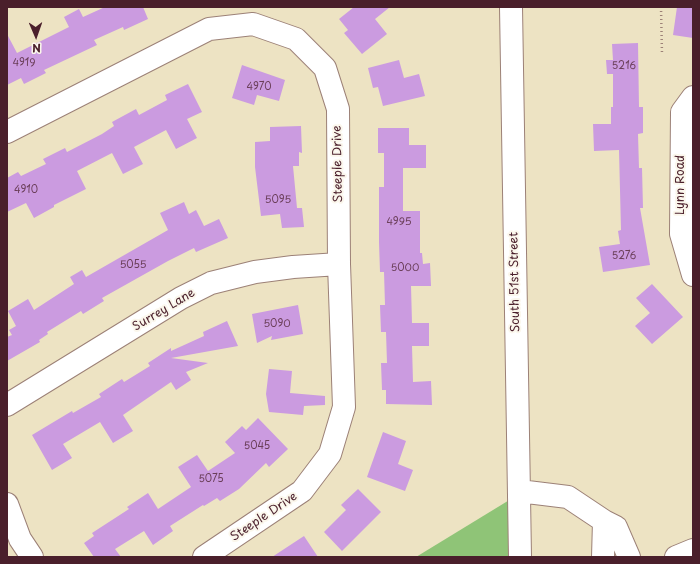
<!DOCTYPE html>
<html>
<head>
<meta charset="utf-8">
<style>
	body { margin:0 }
	#map { position:relative; width:700px; height:564px; overflow:hidden; background:#ede3c3; font-family:"Playpen Sans",sans-serif }
	canvas { display:block }
	.frame { position:absolute; inset:0; border:8px solid #4a1f2b; pointer-events:none }
	.north { position:absolute; left:16px; top:16px; width:40px; height:40px; -webkit-text-stroke:3px #fbf7ec; paint-order:stroke; rotate:178deg; font-size:11px; font-weight:700; line-height:16px; text-align:center; color:#4a1f2b }
	.north::after { content:''; display:block; margin:auto; width:14px; height:18px; background:#4a1f2b; clip-path:polygon(50% 0,100% 100%,50% 72%,0 100%) }
</style>
</head>
<body>
<div id="map">
<canvas width="700" height="564"></canvas>
<div class="frame"></div>
<div class="north">N</div>
</div>
<script>
const g = document.querySelector('canvas').getContext('2d');
g.lineJoin = 'round';
function fill(path, color) { g.fillStyle = color; g.fill(path, 'evenodd'); }
const shape = rows => new Path2D(rows.map(r => 'M' + r).join(''));
function trace(path, color, width, dash) { g.strokeStyle = color; g.lineWidth = width; g.lineCap = dash ? 'butt' : 'round'; g.setLineDash(dash || []); g.stroke(path); }
function drawText(font, color, halo, rows, align = 'center') {
  g.font = font + ' "Playpen Sans",sans-serif'; g.lineWidth = 4; g.setLineDash([]); g.textBaseline = 'middle'; g.strokeStyle = halo; g.fillStyle = color; for (const [text, x, y, turn = 0] of rows) {
    g.save(); g.translate(x, y); g.rotate((+turn || 0) * Math.PI / 180); g.textAlign = isNaN(turn) ? turn : align; if (halo) g.strokeText(text, 0, 0); g.fillText(text, 0, 0); g.restore();
  }
}
fill(shape([
	[511,499,511,557,416,557]
]), '#8fc477');
fill(shape([
	[105,7,143,7,148,19,124,30,123,27,94,40,97,45,44,70,46,73,24,84,21,78,7,85,7,34,17,53,69,27,64,17,79,9,83,17],
	[354,7,390,7,375,19,387,34,362,54,344,33,348,30,339,19],
	[677,7,693,7,693,38,673,35],
	[638,43,639,107,643,107,643,133,638,134,639,168,642,168,643,208,640,208,650,265,603,272,599,247,620,244,618,231,621,230,619,150,594,151,593,124,611,124,611,107,613,107,613,74,607,74,606,60,613,60,612,44],
	[399,60,404,78,419,74,425,96,383,106,378,87,373,88,368,68],
	[242,65,285,80,279,101,257,95,254,105,232,98],
	[188,84,202,112,187,119,197,138,176,149,166,130,134,147,143,164,123,174,112,153,77,171,86,189,54,205,54,207,34,218,26,203,7,212,7,178,18,172,21,176,46,164,43,159,65,148,67,152,102,134,114,126,112,122,136,109,139,115,167,100,165,95],
	[301,126,302,153,299,152,299,166,293,166,297,208,302,208,304,227,282,228,280,214,261,216,255,167,255,142,270,141,270,127],
	[378,128,409,128,409,145,426,145,426,168,403,168,403,211,420,211,420,253,422,253,423,264,430,263,431,286,411,286,412,323,429,323,429,346,412,346,413,382,431,381,432,405,386,404,386,390,382,390,381,363,387,363,386,332,381,332,380,305,385,305,384,272,380,272,379,242,379,187,384,187,384,153,378,153],
	[184,202,189,214,196,210,204,226,219,219,228,238,196,252,194,248,168,261,102,298,104,301,83,314,81,311,47,332,48,334,39,340,40,342,7,361,7,337,12,335,9,330,16,326,8,311,28,299,34,310,74,284,70,277,82,270,86,277,168,230,160,213],
	[652,284,683,317,652,344,635,326,650,313,636,298],
	[298,305,303,334,271,340,272,336,257,343,252,314],
	[227,321,238,346,171,358,208,363,186,372,191,380,176,390,171,382,123,415,133,431,113,443,100,422,63,444,72,458,52,470,32,435,72,411,73,413,101,397,99,394,122,379,124,382,150,366,148,363,171,348,171,351,204,336,203,332],
	[269,369,292,371,290,393,325,396,325,405,304,406,303,415,269,412,266,394],
	[258,418,288,449,269,467,266,463,239,489,220,501,217,498,204,506,203,505,170,526,173,531,153,545,144,531,115,549,121,557,94,557,84,543,94,536,92,533,129,509,127,507,148,493,158,509,191,487,178,467,197,455,208,471,235,453,225,442,242,426,246,430],
	[383,432,406,441,398,464,413,470,405,491,367,477],
	[358,489,381,512,342,551,324,532,346,510,341,505],
	[304,536,318,557,272,557]
]), '#cb9be0');
const minor = shape([
	[511,7,520,557],
	[693,97,682,112,681,234,693,275],
	[7,132,209,29,253,24,296,39,325,68,338,109,339,264,344,407,330,454,302,491,204,557],
	[7,405,181,298,211,283,255,272,293,267,339,264],
	[519,491,568,497,604,521,603,557],
	[7,504,20,539,32,557],
	[604,521,616,527,629,557],
	[676,557,693,550]
]);
trace(minor, '#9c8177', 24);
trace(shape([
	[661,7,662,54]
]), '#9c8177', 2.5, [1, 3]);
trace(minor, '#fff', 22);
drawText('10px', '#6a3e58', null, [
	["4919",24,63],
	["5216",624,66],
	["4970",259,87],
	["4910",26,190],
	["5095",278,200],
	["4995",399,222],
	["5276",624,256],
	["5055",133,265],
	["5000",405,268],
	["5090",277,324],
	["5045",257,446],
	["5075",211,479]
]);
drawText('12px', '#4a1f2b', '#fbf7ec', [
	["Steeple Drive",338,164,-91],
	["Lynn Road",681,185,-90],
	["South 51st Street",515,282,-91],
	["Surrey Lane",164,310,-31],
	["Steeple Drive",264,517,-34]
]);
</script>
</body>
</html>
